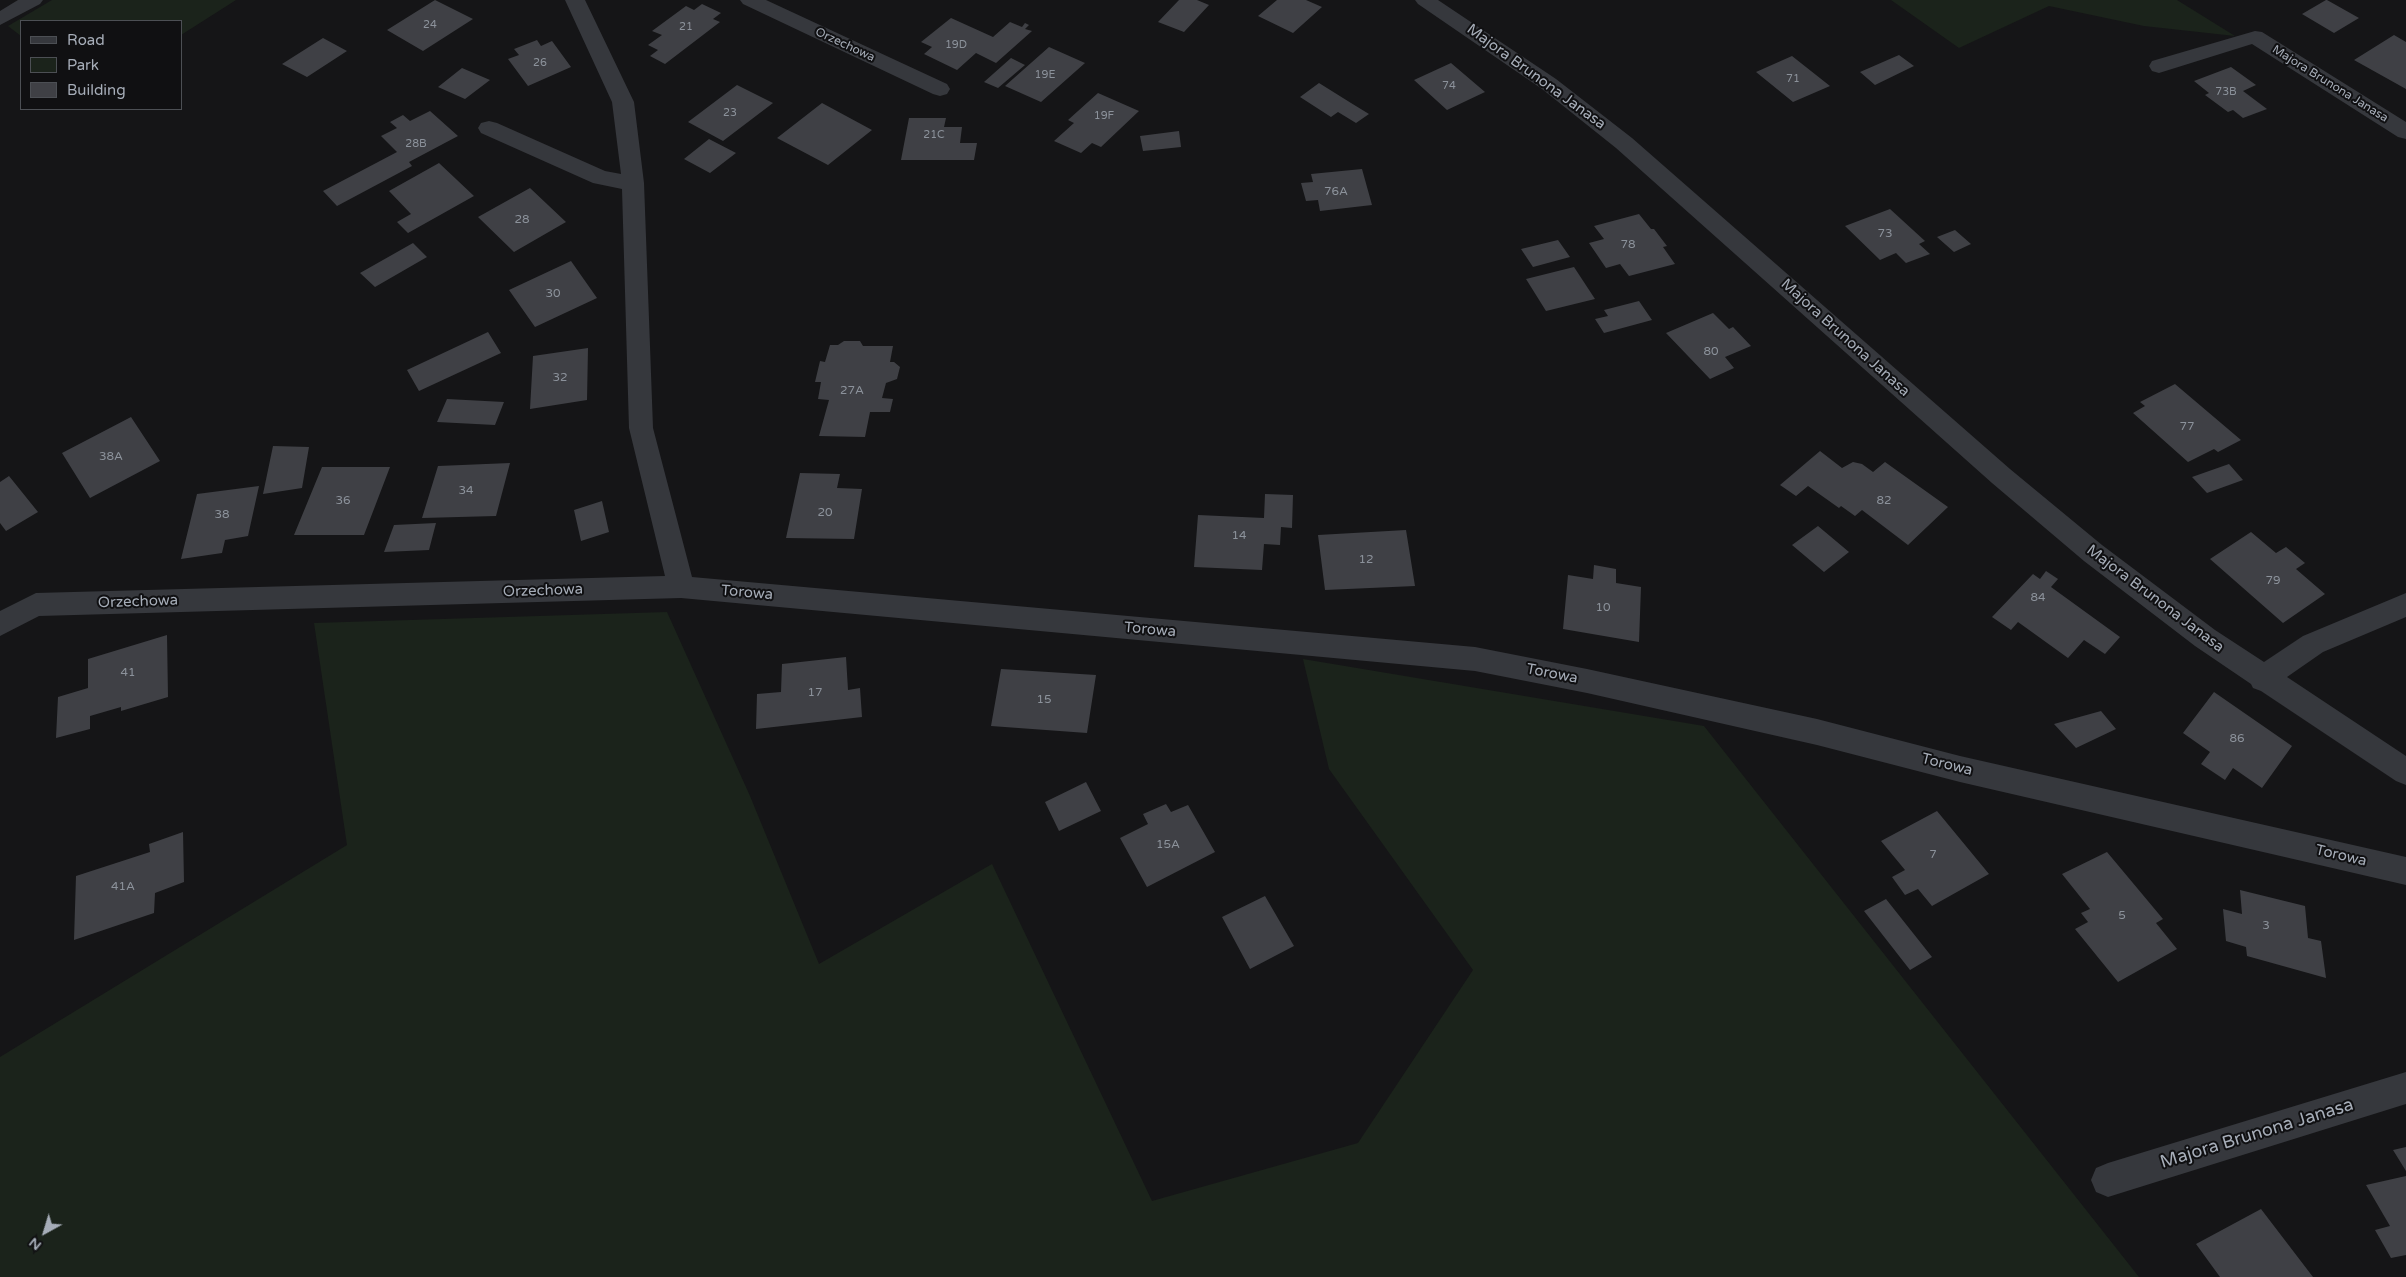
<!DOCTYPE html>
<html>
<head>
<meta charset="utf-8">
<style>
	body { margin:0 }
	#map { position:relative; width:2406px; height:1277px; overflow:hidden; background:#151517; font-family:"Varela Round",sans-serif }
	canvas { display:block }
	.legend { position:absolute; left:20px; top:20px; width:162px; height:90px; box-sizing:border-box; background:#101012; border:1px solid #4c4f54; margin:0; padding:6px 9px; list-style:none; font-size:15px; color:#a6adb8 }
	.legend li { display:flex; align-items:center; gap:10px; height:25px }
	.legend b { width:25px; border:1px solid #4c4f54 }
	.north { position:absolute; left:20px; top:1207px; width:50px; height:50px; -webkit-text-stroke:4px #101012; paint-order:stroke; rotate:219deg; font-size:14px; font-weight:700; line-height:20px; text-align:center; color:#a6adb8 }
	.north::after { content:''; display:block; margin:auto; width:18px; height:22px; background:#a6adb8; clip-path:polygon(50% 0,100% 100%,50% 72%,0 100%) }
</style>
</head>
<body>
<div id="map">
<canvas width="2406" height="1277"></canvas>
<ul class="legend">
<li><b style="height:6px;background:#36383d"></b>Road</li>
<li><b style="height:14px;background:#1b231b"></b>Park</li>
<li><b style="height:14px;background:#3f4045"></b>Building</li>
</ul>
<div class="north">N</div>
</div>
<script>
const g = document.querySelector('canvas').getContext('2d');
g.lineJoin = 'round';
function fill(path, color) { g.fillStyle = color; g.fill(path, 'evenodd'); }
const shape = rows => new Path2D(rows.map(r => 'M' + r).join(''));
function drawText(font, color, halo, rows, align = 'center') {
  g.font = font + ' "Varela Round",sans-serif'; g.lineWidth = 4; g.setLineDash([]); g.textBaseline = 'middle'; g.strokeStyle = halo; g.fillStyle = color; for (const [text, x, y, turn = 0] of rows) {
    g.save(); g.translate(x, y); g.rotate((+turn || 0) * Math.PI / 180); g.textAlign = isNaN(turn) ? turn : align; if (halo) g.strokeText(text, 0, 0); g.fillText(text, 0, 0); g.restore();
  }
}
fill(shape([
	[52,0,236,0,181,35,181,21,21,21,21,36,8,26],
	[1891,0,2177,0,2235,36,2144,26,2049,6,1959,48],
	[667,612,750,796,819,964,992,864,1152,1201,1358,1143,1473,970,1329,769,1303,659,1704,726,2139,1277,0,1277,0,1057,347,845,314,623]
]), '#1b231b');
fill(shape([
	[435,0,473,19,423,51,387,30],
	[1179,0,1197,0,1209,5,1184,32,1158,22],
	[1277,0,1306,0,1322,7,1293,33,1258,16],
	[2326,0,2327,0,2359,18,2334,33,2302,14],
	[702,4,721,13,713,19,720,22,665,64,650,56,658,50,648,45,662,35,652,31,686,6,694,10],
	[951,18,993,37,1010,22,1022,27,1025,23,1029,25,1025,29,1032,31,996,63,976,53,957,70,924,54,932,47,921,42],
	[2394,35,2406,42,2406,89,2354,60],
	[323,38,347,51,307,77,282,64],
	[537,40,541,46,552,41,571,67,528,86,508,59,519,55,514,49],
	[1049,47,1085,63,1041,102,1005,86],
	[1899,55,1914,66,1875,85,1860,72],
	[1792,56,1830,86,1793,102,1756,72],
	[1011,58,1025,65,998,88,984,82],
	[1451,63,1485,92,1447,110,1414,80],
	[2231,67,2256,85,2243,91,2267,109,2243,118,2233,110,2228,112,2205,95,2209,93,2194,81],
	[462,68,490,80,465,99,438,87],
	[1319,83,1351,103,1369,114,1356,123,1338,112,1331,117,1300,97],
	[737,85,773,103,723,141,688,122],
	[1098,93,1139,111,1101,147,1092,143,1081,153,1054,141,1074,123,1068,120],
	[822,103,872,130,828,165,777,138],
	[430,111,458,136,409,162,412,166,337,206,323,191,397,152,381,136,397,128,390,122,403,115,410,121],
	[909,118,946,118,944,127,962,127,960,143,977,143,974,160,901,160],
	[1179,131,1181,147,1143,151,1140,136],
	[709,139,736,153,710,173,684,159],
	[439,163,474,196,408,233,397,222,411,214,389,191],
	[1362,169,1372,205,1320,211,1318,200,1306,201,1301,183,1313,182,1311,174],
	[530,188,566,222,514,252,478,217],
	[1890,209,1925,241,1919,244,1930,254,1906,263,1896,253,1880,260,1845,226],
	[1639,214,1651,229,1654,229,1667,246,1663,247,1675,264,1629,276,1620,264,1606,268,1589,243,1604,239,1594,226],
	[1955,230,1971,244,1954,252,1937,237],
	[1558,240,1570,257,1533,267,1521,249],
	[413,243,427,257,375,287,360,273],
	[571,261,597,298,535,327,509,290],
	[1574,267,1595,299,1546,311,1526,279],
	[1639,301,1652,320,1604,333,1595,319,1608,316,1604,310],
	[1713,313,1729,329,1733,327,1751,346,1725,357,1734,368,1710,379,1666,333],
	[488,332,501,353,419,391,407,370],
	[844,341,860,341,863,346,893,346,890,362,894,362,900,367,897,379,886,383,882,398,893,399,890,412,870,412,865,437,819,436,829,400,818,399,821,382,815,382,820,361,825,362,830,345,838,345],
	[588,348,587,400,530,409,533,356],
	[2175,384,2241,440,2218,452,2214,449,2188,462,2133,413,2145,406,2140,402],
	[447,399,504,402,495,425,437,422],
	[131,417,160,461,90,498,62,453],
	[273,446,309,447,302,488,263,494],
	[1820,451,1842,468,1853,462,1862,464,1873,472,1885,462,1948,507,1908,545,1862,510,1855,516,1841,506,1839,508,1808,486,1796,496,1780,485],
	[510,463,496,516,422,518,438,466],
	[2229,464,2243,480,2207,493,2192,477],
	[322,467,390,467,364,535,294,535],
	[800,473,840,474,837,488,862,489,854,539,786,538],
	[9,476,38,512,6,531,0,523,0,482],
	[259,486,248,536,225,540,222,553,181,559,197,494],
	[1265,494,1293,495,1292,528,1281,527,1280,545,1264,544,1262,570,1194,567,1198,515,1264,518],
	[602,501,609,532,581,541,574,510],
	[436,523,429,550,384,552,394,525],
	[1818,526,1849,552,1824,572,1792,545],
	[1406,530,1415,586,1325,590,1318,535],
	[2251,532,2276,553,2286,547,2305,563,2296,569,2325,594,2283,623,2210,559],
	[1594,565,1616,569,1616,583,1641,587,1639,642,1563,629,1568,575,1593,579],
	[2046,571,2058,579,2051,587,2120,637,2105,654,2084,640,2068,658,2018,622,2011,630,1992,617,2033,574,2040,579],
	[167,635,168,697,121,711,121,707,90,716,90,729,56,738,58,697,88,688,88,659],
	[846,657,848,690,860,688,862,717,756,729,757,694,781,692,782,664],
	[1001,669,1096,675,1087,733,991,726],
	[2214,692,2292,746,2262,788,2233,768,2225,780,2201,764,2210,752,2183,733],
	[2101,711,2116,729,2076,748,2054,724],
	[1086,782,1101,811,1059,831,1045,802],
	[1166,804,1171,812,1188,805,1215,852,1147,887,1120,838,1148,824,1143,814],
	[1937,811,1989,874,1932,906,1918,889,1905,895,1892,877,1905,870,1881,841],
	[183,832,184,882,155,893,154,913,74,940,76,876,150,852,149,844],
	[2107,852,2163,919,2156,923,2177,949,2118,982,2075,929,2088,922,2081,913,2090,909,2062,874],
	[2240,890,2305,906,2308,938,2321,941,2326,978,2247,956,2246,947,2226,941,2223,909,2242,914],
	[1265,896,1294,946,1250,969,1222,917],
	[1886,899,1932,957,1910,970,1864,911],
	[2406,1147,2406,1171,2393,1150],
	[2406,1176,2406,1255,2391,1258,2375,1230,2390,1226,2366,1185],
	[2261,1209,2313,1277,2220,1277,2196,1244]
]), '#3f4045');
fill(shape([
	[18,0,43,0,40,4,0,25,0,11,18,0],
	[565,0,585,0,634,102,644,183,653,428,692,577,1475,647,1587,669,1817,719,1960,756,2406,857,2406,885,1960,782,1817,745,1587,693,1475,671,681,598,39,616,0,636,0,611,36,593,665,576,629,428,622,189,593,183,481,133,478,128,481,123,489,121,497,123,605,171,621,174,612,102,565,0],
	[740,0,766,0,947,84,950,89,947,94,940,96,933,94,743,4,740,0],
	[1415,0,1438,0,1556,79,1632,138,2010,469,2102,545,2215,630,2264,662,2303,636,2406,593,2406,617,2323,652,2287,677,2406,756,2406,785,2396,781,2261,691,2253,688,2251,684,2195,646,2084,561,1992,483,1616,148,1542,89,1418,4,1415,0],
	[2255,31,2262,32,2406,122,2406,139,2398,137,2252,44,2159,73,2152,71,2149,66,2152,61,2255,31],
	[2406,1072,2406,1104,2108,1197,2096,1192,2091,1180,2096,1168,2108,1163,2406,1072]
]), '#36383d');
drawText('11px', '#8c929b', null, [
	["24",430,25],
	["21",686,27],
	["19D",956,45],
	["26",540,63],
	["19E",1045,75],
	["71",1793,79],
	["74",1449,86],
	["73B",2226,92],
	["23",730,113],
	["19F",1104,116],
	["21C",934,135],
	["28B",416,144]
]);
drawText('12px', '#a6adb8', '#101012', [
	["Orzechowa",845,45,25],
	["Majora Brunona Janasa",2330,84,32]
]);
drawText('12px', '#8c929b', null, [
	["76A",1336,192],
	["28",522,220],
	["73",1885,234],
	["78",1628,245],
	["30",553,294],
	["80",1711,352],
	["32",560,378],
	["27A",852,391],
	["77",2187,427],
	["38A",111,457],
	["34",466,491],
	["36",343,501],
	["82",1884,501],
	["20",825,513],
	["38",222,515],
	["14",1239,536],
	["12",1366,560],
	["79",2273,581],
	["84",2038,598],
	["10",1603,608],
	["41",128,673],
	["17",815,693],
	["15",1044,700],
	["86",2237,739],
	["15A",1168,845],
	["7",1933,855],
	["41A",123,887],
	["5",2122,916],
	["3",2266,926]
]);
drawText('15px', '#a6adb8', '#101012', [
	["Majora Brunona Janasa",1536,77,36],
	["Majora Brunona Janasa",1845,338,42],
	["Orzechowa",543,591,-2],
	["Torowa",747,593,5],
	["Majora Brunona Janasa",2155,599,37],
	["Orzechowa",138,602,-2],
	["Torowa",1150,630,5],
	["Torowa",1552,674,11],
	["Torowa",1947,765,14],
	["Torowa",2341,856,13]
]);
drawText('18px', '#a6adb8', '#101012', [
	["Majora Brunona Janasa",2257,1134,-17]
]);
</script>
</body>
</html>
